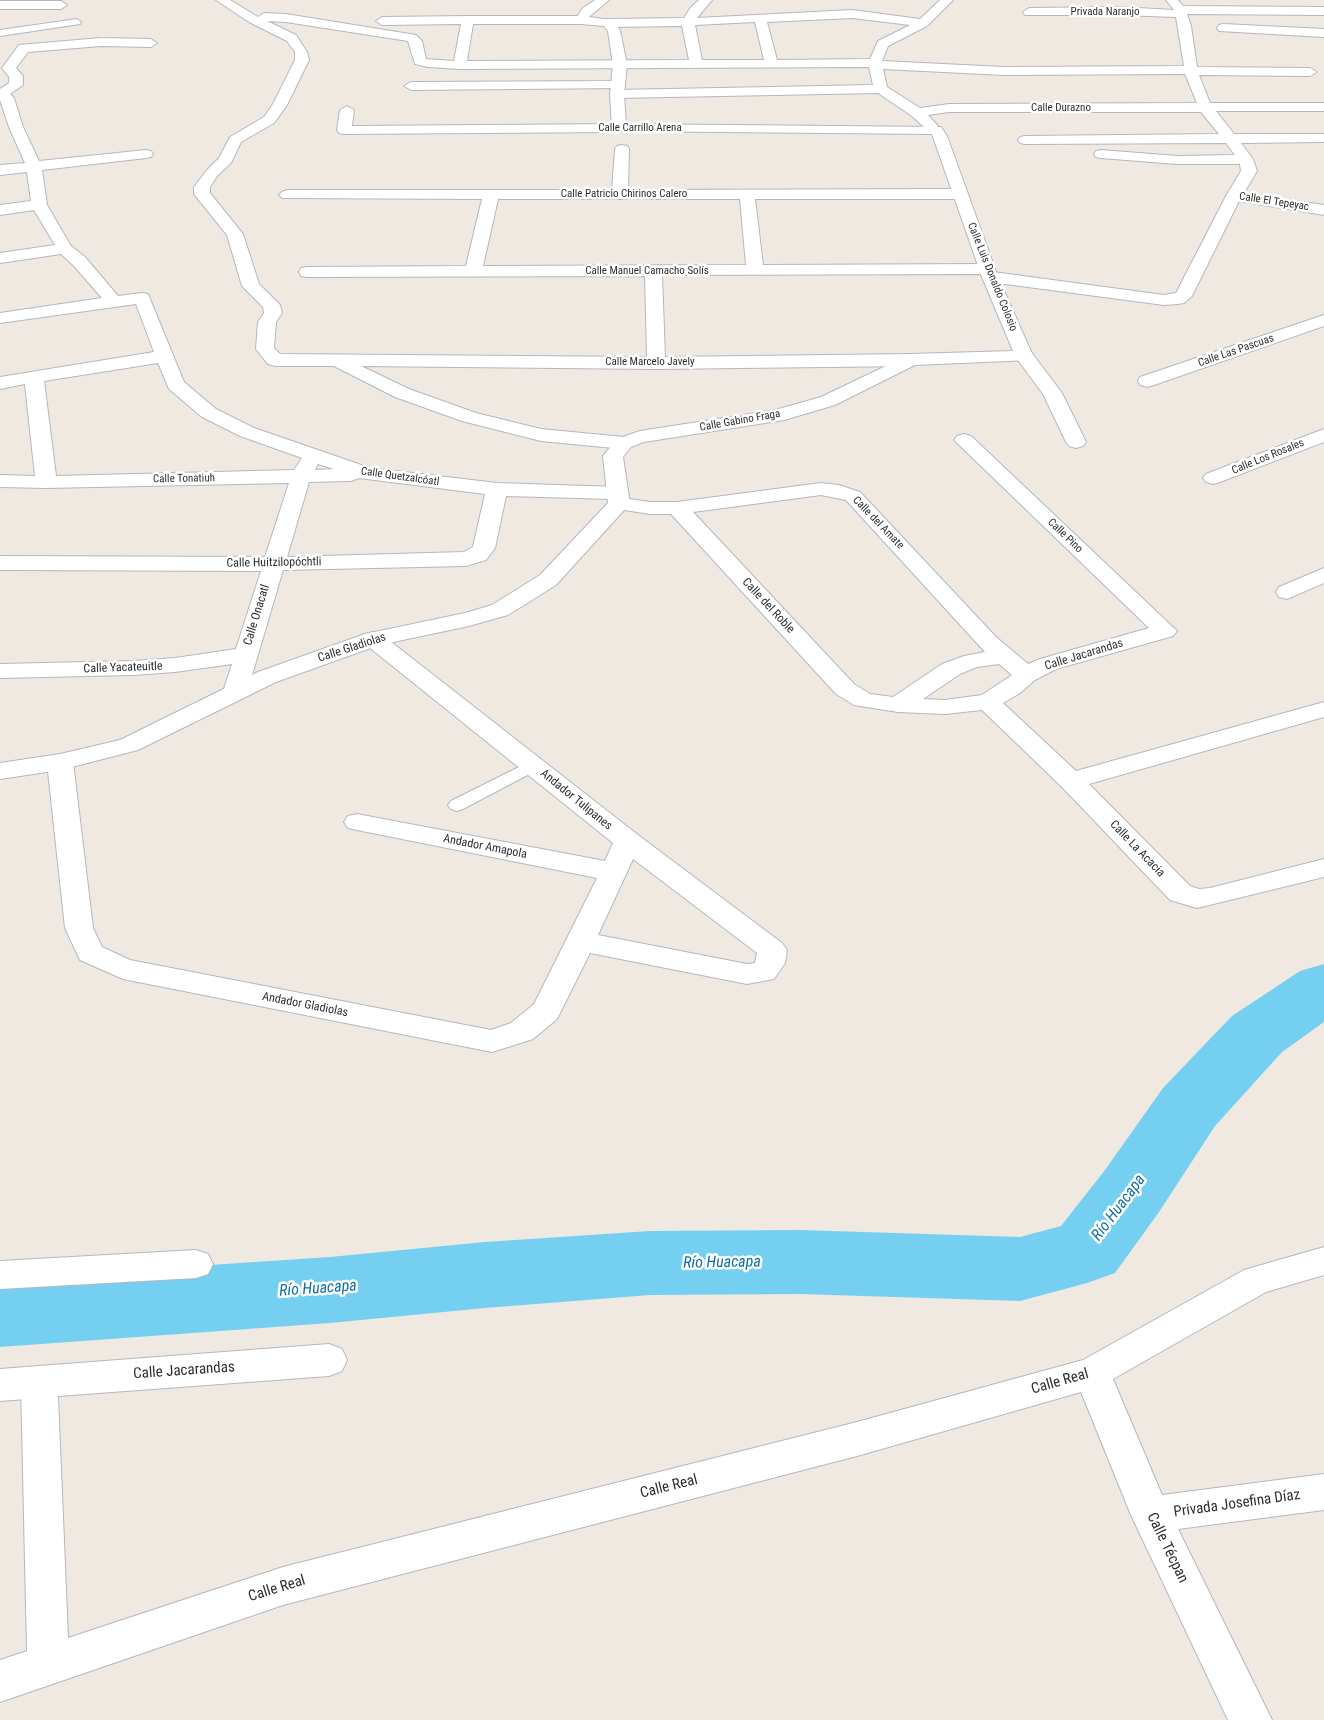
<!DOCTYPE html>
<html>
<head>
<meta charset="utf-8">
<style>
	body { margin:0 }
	canvas { display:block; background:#efe9e1 }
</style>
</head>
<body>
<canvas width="1324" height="1720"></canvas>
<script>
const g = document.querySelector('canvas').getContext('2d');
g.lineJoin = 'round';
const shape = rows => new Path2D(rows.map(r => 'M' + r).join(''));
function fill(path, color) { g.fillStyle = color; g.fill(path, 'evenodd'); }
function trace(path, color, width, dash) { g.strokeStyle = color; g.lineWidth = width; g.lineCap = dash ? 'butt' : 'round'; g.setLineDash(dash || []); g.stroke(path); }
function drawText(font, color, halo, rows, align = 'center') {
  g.font = font + ' "Roboto Condensed",sans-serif'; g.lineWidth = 5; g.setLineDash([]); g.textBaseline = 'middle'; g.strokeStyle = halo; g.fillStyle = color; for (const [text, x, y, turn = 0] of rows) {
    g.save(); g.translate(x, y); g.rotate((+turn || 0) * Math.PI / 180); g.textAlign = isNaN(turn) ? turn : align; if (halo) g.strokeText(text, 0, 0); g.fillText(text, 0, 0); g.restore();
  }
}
fill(shape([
	[1324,964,1324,1022,1282,1052,1215,1126,1159,1212,1115,1273,1087,1283,1020,1301,800,1294,650,1295,485,1308,330,1323,0,1347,0,1279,330,1257,485,1242,650,1231,800,1230,1020,1237,1061,1226,1105,1170,1163,1088,1232,1016,1300,971,1324,964]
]), '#75cff0');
const lane = shape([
	[77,19,81,22,80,24,0,36,0,30,77,19],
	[533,760,539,761,542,765,539,769,463,809,457,811,451,809,448,805,451,801,533,760]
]);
const street = shape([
	[216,0,230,0,258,17,264,13,286,14,416,35,422,41,426,59,454,61,461,24,382,25,376,21,382,17,468,16,581,16,587,20,581,24,473,24,467,61,689,60,682,26,608,27,602,23,608,19,684,18,691,7,699,0,712,0,697,18,852,10,920,19,940,0,953,0,927,26,888,46,882,61,1004,67,1184,66,1176,17,1120,15,1025,15,1023,12,1029,8,1120,7,1174,10,1166,0,1178,0,1183,6,1324,7,1324,15,1187,14,1191,26,1197,67,1310,68,1317,72,1310,76,1199,75,1210,103,1324,103,1324,111,1216,111,1234,134,1324,134,1324,142,1241,143,1253,159,1257,171,1244,193,1324,205,1324,215,1239,201,1192,296,1184,303,1178,304,1164,305,990,282,984,281,982,277,984,274,662,275,665,357,911,354,918,356,920,360,918,364,911,366,656,369,361,366,409,389,476,413,541,429,624,437,631,439,634,443,631,447,624,449,541,441,462,421,395,397,334,366,275,366,268,364,259,353,256,349,258,322,264,313,263,307,242,286,227,235,194,194,194,187,207,170,219,158,230,137,264,117,273,104,295,60,295,52,287,41,249,22,216,0],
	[852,18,910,25,878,41,870,59,777,60,767,22,852,18],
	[267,21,286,22,408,41,415,64,428,67,460,69,869,67,873,85,617,90,610,94,617,98,878,93,912,116,926,129,931,130,936,129,938,126,928,115,949,112,1201,112,1219,134,1025,136,1020,137,1018,140,1020,143,1025,144,1226,143,1235,155,1177,156,1101,150,1096,151,1094,154,1096,157,1101,158,1177,164,1240,164,1241,171,1226,196,1176,293,1164,295,993,272,995,269,993,265,987,264,763,265,755,199,960,199,965,197,968,194,965,191,960,189,628,190,629,149,627,146,622,145,617,146,615,149,612,190,287,190,282,192,279,195,282,198,482,199,466,266,307,267,301,268,299,272,301,276,307,277,645,276,647,357,280,354,274,348,276,322,282,313,280,305,259,284,243,234,210,193,210,187,217,176,231,163,241,142,274,123,287,105,309,60,307,52,296,35,267,21],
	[755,22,764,60,702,60,695,25,755,22],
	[883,69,1004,75,1185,74,1197,103,949,104,920,108,887,87,883,69],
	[498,199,740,199,746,265,483,266,498,199],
	[0,1,61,1,67,5,61,9,0,9,0,1],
	[1223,24,1324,29,1324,37,1219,31,1217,28,1219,25,1223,24],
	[101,38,151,39,157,43,151,47,101,46,28,52,16,68,23,76,23,85,10,94,14,98,23,127,39,161,146,150,151,151,153,154,151,157,146,158,42,170,47,205,71,246,85,257,118,296,142,293,148,294,184,382,216,409,254,428,370,468,497,483,617,487,624,489,627,493,622,498,650,502,677,502,821,483,839,485,860,492,996,637,1028,664,1040,659,1149,628,954,440,957,436,964,434,971,436,1177,631,1173,636,1056,669,1035,680,1020,693,1003,703,1076,771,1324,702,1324,717,1089,784,1190,886,1199,889,1210,888,1324,859,1324,877,1197,908,1170,900,1062,787,982,710,945,714,898,712,854,705,836,694,671,514,650,514,612,508,608,504,613,499,506,496,495,548,486,560,466,566,283,570,247,692,244,697,235,699,226,697,223,692,232,664,175,672,133,675,0,678,0,664,133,661,175,658,236,649,261,571,0,570,0,556,265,557,289,483,46,488,0,487,0,475,35,476,25,384,0,389,0,377,154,352,136,304,0,323,0,313,102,298,73,265,61,254,0,263,0,253,55,245,34,210,0,215,0,205,31,201,27,172,0,175,0,165,25,163,9,127,0,100,0,89,9,83,9,77,2,68,19,45,101,38],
	[158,363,169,389,202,417,240,436,302,458,294,470,56,476,44,381,158,363],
	[318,464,334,469,315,470,318,464],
	[359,478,485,494,473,547,464,552,287,557,309,482,351,481,359,478],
	[821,495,846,500,985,652,964,656,942,664,893,697,870,694,854,684,693,512,821,495],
	[999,664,1012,675,982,695,945,700,923,699,960,674,977,667,999,664],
	[618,81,623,82,625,85,623,88,411,90,404,86,411,82,618,81],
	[347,106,354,110,352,126,619,124,624,125,626,128,624,131,619,132,344,134,339,133,337,130,340,110,347,106],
	[1324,315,1324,326,1154,385,1147,387,1140,385,1138,381,1140,377,1324,315],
	[1024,350,1031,352,1062,393,1086,442,1083,446,1076,448,1069,446,1066,442,1043,394,1015,356,1017,352,1024,350],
	[1324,429,1324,442,1220,482,1213,484,1206,482,1203,478,1206,474,1324,429],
	[1324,568,1324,583,1287,599,1279,597,1276,592,1279,587,1324,568],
	[373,632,381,634,638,835,782,943,787,950,785,963,774,979,747,984,590,953,557,1019,533,1039,492,1052,123,979,80,960,65,928,47,762,51,757,60,754,69,757,73,762,93,928,102,947,130,960,491,1030,511,1023,534,1004,597,878,357,830,348,828,344,822,348,816,357,814,605,861,613,843,365,644,361,639,365,634,373,632],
	[633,859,757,953,755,963,747,964,598,935,633,859],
	[1324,1247,1324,1275,1266,1292,1113,1379,1162,1495,1324,1474,1324,1510,1178,1529,1272,1720,1228,1720,1131,1515,1081,1392,857,1456,283,1605,0,1702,0,1660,27,1651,21,1382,26,1371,39,1366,329,1344,342,1349,347,1360,342,1371,329,1376,58,1396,68,1638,283,1567,857,1422,1083,1360,1244,1270,1324,1247],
	[196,1250,208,1254,213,1264,208,1274,196,1278,0,1289,0,1261,196,1250]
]);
const secondary = shape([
	[595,0,609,0,589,17,612,20,620,30,627,65,624,94,626,124,941,127,947,136,998,277,1033,356,1031,360,915,365,835,405,784,420,644,442,631,447,623,457,630,504,626,508,556,585,508,615,469,626,379,645,276,682,138,750,60,770,0,779,0,763,60,754,120,740,258,672,365,634,465,613,492,605,540,575,608,503,603,456,617,439,640,431,775,410,821,397,911,354,1013,351,982,277,932,134,614,131,612,128,610,94,613,65,608,31,604,26,581,24,575,20,583,8,595,0],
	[39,1366,52,1371,57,1382,52,1393,39,1398,0,1401,0,1369,39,1366]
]);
trace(lane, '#b4b7c1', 2);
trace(street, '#b4b7c1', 2);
trace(secondary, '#b4b7c1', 2);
fill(lane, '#fff');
fill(street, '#fff');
fill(secondary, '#fff');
drawText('11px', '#2e2e2e', '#fff', [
	["Privada Naranjo",1105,12],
	["Calle Durazno",1061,108],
	["Calle Carrillo Arena",640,128],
	["Calle Patricio Chirinos Calero",624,194],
	["Calle El Tepeyac",1274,202,9],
	["Calle Manuel Camacho Solís",647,271],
	["Calle Luis Donaldo Colosio",992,277,68],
	["Calle Las Pascuas",1236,351,-19],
	["Calle Marcelo Javely",650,362],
	["Calle Gabino Fraga",740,421,-10],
	["Calle Los Rosales",1268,457,-22],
	["Calle Quetzalcóatl",400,477,8],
	["Calle Tonatiuh",184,479,-1],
	["Calle del Amate",878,523,46],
	["Calle Pino",1065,536,44]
]);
drawText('12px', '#2e2e2e', '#fff', [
	["Calle Huitzilopóchtli",274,563,-1],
	["Calle del Roble",768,606,47],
	["Calle Onacatl",257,615,-73],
	["Calle Gladiolas",352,648,-18],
	["Calle Jacarandas",1084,655,-17],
	["Calle Yacateuitle",123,668,-2],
	["Andador Tulipanes",576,800,39],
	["Andador Amapola",485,847,11],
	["Calle La Acacia",1137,849,46],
	["Andador Gladiolas",305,1005,11]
]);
drawText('15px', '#2e2e2e', '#fff', [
	["Calle Jacarandas",184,1371,-4],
	["Calle Real",1060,1382,-16],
	["Calle Real",669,1487,-14],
	["Privada Josefina Díaz",1237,1504,-8],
	["Calle Técpan",1167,1548,64],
	["Calle Real",277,1589,-17]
]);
drawText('italic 16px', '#0d6fa3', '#fff', [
	["Río Huacapa",1119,1208,-53],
	["Río Huacapa",722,1263,-1],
	["Río Huacapa",318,1289,-4]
]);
</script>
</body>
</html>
